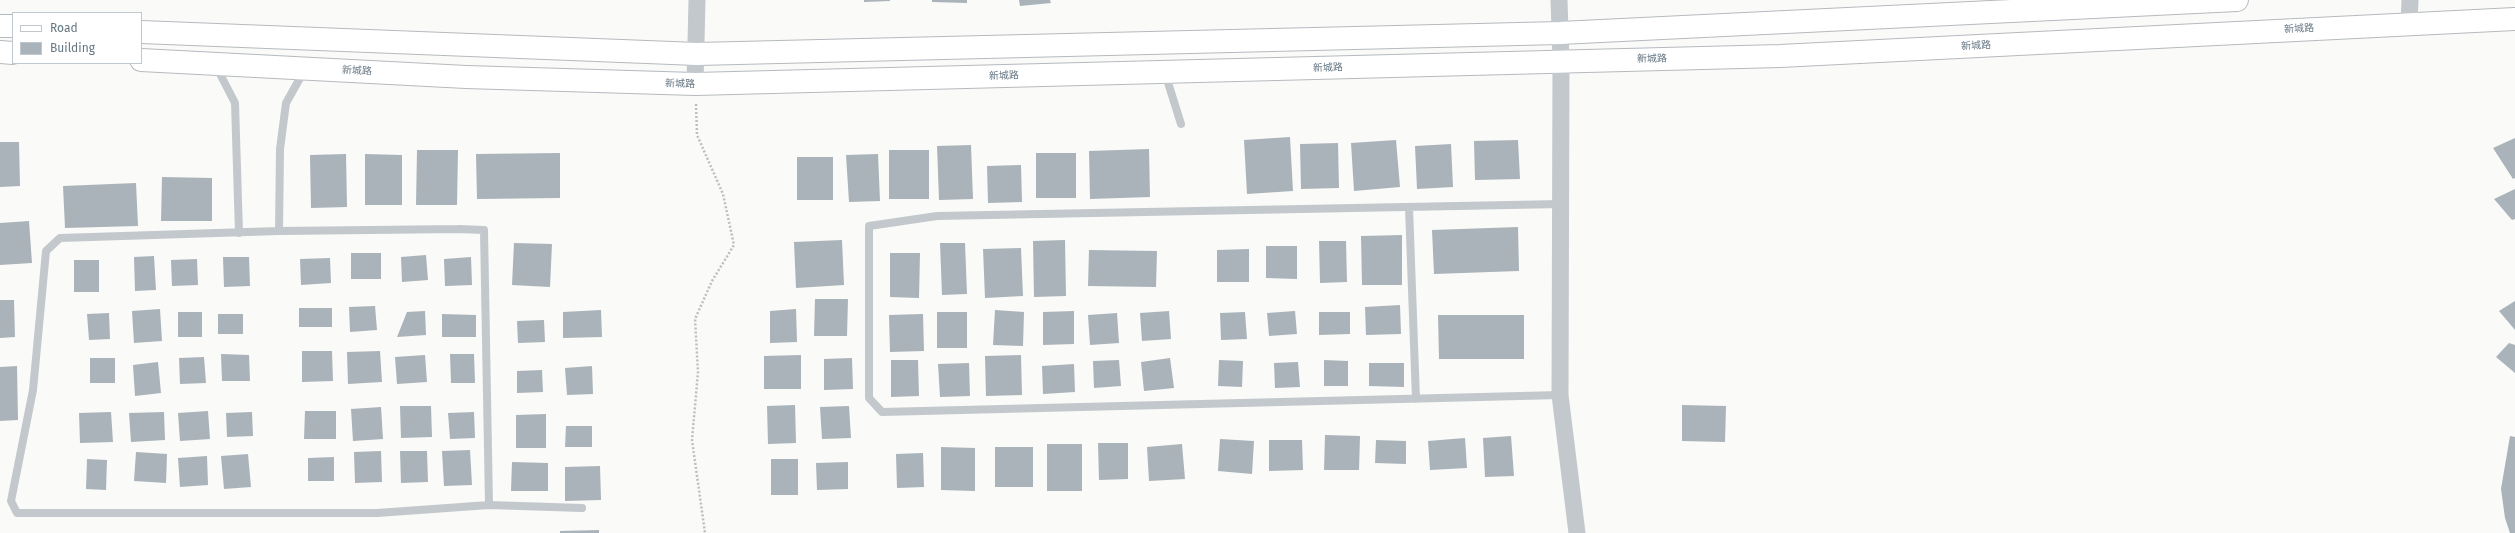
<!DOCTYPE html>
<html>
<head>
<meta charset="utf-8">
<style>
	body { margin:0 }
	#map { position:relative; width:2515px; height:533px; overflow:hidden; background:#fafaf8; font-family:"Fira Sans",sans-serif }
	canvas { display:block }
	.legend { position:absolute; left:12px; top:12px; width:130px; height:52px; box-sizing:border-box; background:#fff; border:1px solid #c1c8cd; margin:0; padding:5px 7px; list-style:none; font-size:12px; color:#657683 }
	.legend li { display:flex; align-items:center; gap:8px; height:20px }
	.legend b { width:20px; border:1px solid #c1c8cd }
</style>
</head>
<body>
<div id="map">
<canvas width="2515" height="533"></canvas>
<ul class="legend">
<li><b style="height:5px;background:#fff"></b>Road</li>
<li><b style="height:11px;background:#aab3b9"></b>Building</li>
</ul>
</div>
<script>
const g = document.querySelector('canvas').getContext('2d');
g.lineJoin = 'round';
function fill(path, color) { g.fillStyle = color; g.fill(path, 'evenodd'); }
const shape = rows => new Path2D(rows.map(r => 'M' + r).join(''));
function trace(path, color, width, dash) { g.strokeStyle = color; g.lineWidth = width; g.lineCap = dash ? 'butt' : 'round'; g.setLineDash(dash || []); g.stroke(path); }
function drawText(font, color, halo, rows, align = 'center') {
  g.font = font + ' "Fira Sans","Noto Sans SC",sans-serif'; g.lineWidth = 4; g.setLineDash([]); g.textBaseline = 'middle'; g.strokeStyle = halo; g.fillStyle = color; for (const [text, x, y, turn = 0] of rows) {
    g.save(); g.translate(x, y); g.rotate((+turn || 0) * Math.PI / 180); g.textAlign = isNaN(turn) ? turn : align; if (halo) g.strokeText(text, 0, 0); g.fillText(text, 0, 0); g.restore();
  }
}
fill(shape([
	[864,0,890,0,890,1,864,2],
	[932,0,967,0,967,3,932,2],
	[1019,0,1050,0,1051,3,1020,6],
	[1290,137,1293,191,1247,194,1244,140],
	[2515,138,2515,178,2513,179,2493,148],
	[1396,140,1400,187,1354,191,1351,143],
	[1518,140,1520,179,1475,180,1474,141],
	[0,142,19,142,20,186,0,187],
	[1338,143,1339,188,1301,189,1300,144],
	[1451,144,1453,187,1417,189,1415,146],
	[971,145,973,199,939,200,937,146],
	[1149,149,1150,197,1090,199,1089,151],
	[417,150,458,150,457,205,416,205],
	[889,150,929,150,929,199,889,199],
	[560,153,560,198,477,199,476,154],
	[1036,153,1076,153,1076,198,1036,198],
	[346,154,347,207,311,208,310,155],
	[365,154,402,155,402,205,365,205],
	[878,154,880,201,849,202,846,155],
	[797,157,833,157,833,200,797,200],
	[1021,165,1022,202,988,203,987,166],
	[162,177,212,178,212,221,161,221],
	[136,183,138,226,65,228,63,186],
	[2515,189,2515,219,2512,220,2494,199],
	[29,221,32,263,0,265,0,223],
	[1518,227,1519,271,1434,274,1432,230],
	[1402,235,1402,285,1362,285,1361,236],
	[842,240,844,285,796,288,794,242],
	[1065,240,1066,296,1034,297,1033,241],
	[1319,241,1346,241,1347,282,1320,283],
	[514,243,552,244,550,287,512,285],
	[940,243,965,243,967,294,942,295],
	[1266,246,1297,246,1297,279,1266,278],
	[1021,248,1023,296,985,298,983,249],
	[1249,249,1249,282,1217,282,1217,250],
	[1089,250,1157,251,1156,287,1088,286],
	[351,253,381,253,381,279,351,279],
	[890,253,920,253,919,298,890,297],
	[426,255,428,280,402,282,401,257],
	[154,256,156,290,135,291,134,257],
	[223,257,249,257,250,286,224,287],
	[471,257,472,285,445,286,444,259],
	[330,258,331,283,301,285,300,259],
	[197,259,198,285,172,286,171,260],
	[74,260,99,260,99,292,74,292],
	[815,299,848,299,847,336,814,336],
	[0,300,14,300,15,337,0,338],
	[2515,301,2515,330,2499,311],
	[1400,305,1401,334,1366,335,1365,307],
	[375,306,377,330,350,332,349,307],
	[299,308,332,308,332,327,299,327],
	[160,309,162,341,134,343,132,311],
	[796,309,797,342,770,343,770,311],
	[601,310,602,337,563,338,563,312],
	[995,310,1024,312,1023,346,993,345],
	[425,311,426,335,397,337,407,312],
	[1074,311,1074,344,1043,345,1043,312],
	[1169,311,1171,339,1142,341,1140,313],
	[1295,311,1297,334,1269,336,1267,313],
	[178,312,202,312,202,337,178,337],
	[937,312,967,312,967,348,937,348],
	[1245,312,1247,339,1221,340,1220,313],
	[1319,312,1350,312,1350,334,1319,335],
	[109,313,110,339,89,340,87,314],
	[1117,313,1119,343,1090,345,1088,315],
	[218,314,243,314,243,334,218,334],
	[442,314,476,315,476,337,442,337],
	[923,314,924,351,890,352,889,315],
	[1438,315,1524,315,1524,359,1439,359],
	[544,320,545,342,518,343,517,321],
	[2509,343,2515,345,2515,373,2496,357],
	[302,351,332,351,333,381,302,382],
	[380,351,382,382,348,384,347,352],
	[221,354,249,355,250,381,222,381],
	[450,354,474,354,475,383,451,383],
	[425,355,427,382,397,384,395,357],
	[801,355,801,389,764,389,764,356],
	[1021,355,1022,395,986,396,985,356],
	[204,357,206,383,180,384,179,358],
	[90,358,115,358,115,383,90,383],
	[852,358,853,389,824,390,824,359],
	[1170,358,1174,388,1144,391,1141,362],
	[891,360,918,360,919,396,891,397],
	[1119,360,1121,386,1094,388,1093,361],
	[1219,360,1243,361,1242,387,1218,386],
	[1324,360,1348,361,1348,386,1324,386],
	[158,362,161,393,135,396,133,365],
	[1298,362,1300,387,1275,388,1274,363],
	[969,363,970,396,940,397,938,364],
	[1369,363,1404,363,1404,387,1369,386],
	[1074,364,1075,392,1043,394,1042,366],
	[17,366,18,420,0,421,0,367],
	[592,366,593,394,567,395,565,368],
	[542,370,543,392,517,393,517,371],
	[795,405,796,443,768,444,767,406],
	[1682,405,1726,406,1725,442,1682,441],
	[400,406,431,406,432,437,401,438],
	[849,406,851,438,822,439,820,407],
	[381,407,383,439,353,441,351,409],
	[208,411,210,439,180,441,178,413],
	[305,411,336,411,336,439,304,439],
	[111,412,113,442,80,443,79,413],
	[164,412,165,440,131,442,129,413],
	[252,412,253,436,227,437,226,413],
	[474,412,475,438,450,439,448,413],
	[546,414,546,448,516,448,516,415],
	[566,426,592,426,592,447,565,447],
	[1325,435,1360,436,1359,470,1324,470],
	[1511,436,1514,476,1485,477,1483,438],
	[2510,436,2515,437,2515,533,2510,533,2505,518,2501,489],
	[1465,438,1467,468,1430,470,1428,441],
	[1220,439,1254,441,1252,474,1218,471],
	[1269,440,1302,440,1303,470,1269,471],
	[1376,440,1406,441,1406,464,1375,463],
	[1098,443,1128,443,1128,479,1099,480],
	[1047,444,1082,444,1082,491,1047,491],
	[1182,444,1185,479,1149,481,1147,447],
	[941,447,975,448,975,491,941,490],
	[995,447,1033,447,1033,487,995,487],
	[470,450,472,485,444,486,442,451],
	[381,451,382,482,355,483,354,452],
	[400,451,427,451,428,482,401,483],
	[136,452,167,454,166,483,134,481],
	[923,453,924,487,897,488,896,454],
	[248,454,251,487,224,489,221,456],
	[207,456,208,485,180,487,178,458],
	[334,457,334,481,308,481,308,458],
	[87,459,107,460,106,490,86,489],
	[771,459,798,459,798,495,771,495],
	[512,462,548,463,548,491,511,491],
	[848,462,848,489,817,490,816,463],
	[600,466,601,500,565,501,565,467],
	[599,530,599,533,560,533,560,531]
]), '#aab3b9');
const primary = shape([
	[0,26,13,26],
	[141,32,697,54,1560,33,2237,0],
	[0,52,13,53],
	[141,60,466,77,695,84,1780,56,2515,19]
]);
trace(primary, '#b5babe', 24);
trace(shape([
	[696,104,697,135,723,194,734,245,712,281,695,319,698,372,692,440,705,533]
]), '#bbbfc2', 2.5, [2, 2]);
trace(shape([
	[216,66,235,103,239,233],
	[1165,73,1181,124],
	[1409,207,1416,399],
	[459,229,484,230,489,505,377,513,17,513,11,501,33,390,46,251,60,238,279,231,459,229],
	[279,231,280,149,286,103,304,71],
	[1560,395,882,412,869,398,869,226,937,216,1561,204],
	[489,505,582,508]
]), '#c3c8cc', 8);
trace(shape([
	[1559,0,1561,61,1560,395,1577,533],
	[2409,23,2410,0],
	[695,84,697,0]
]), '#c3c8cc', 17);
trace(primary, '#fff', 22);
drawText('10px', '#657683', '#fff', [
	["新城路",2299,29,-3],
	["新城路",1976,46,-3],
	["新城路",1652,59,-1],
	["新城路",1328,68,-2],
	["新城路",357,71,3],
	["新城路",1004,76,-2],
	["新城路",680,84,1]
]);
</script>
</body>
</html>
